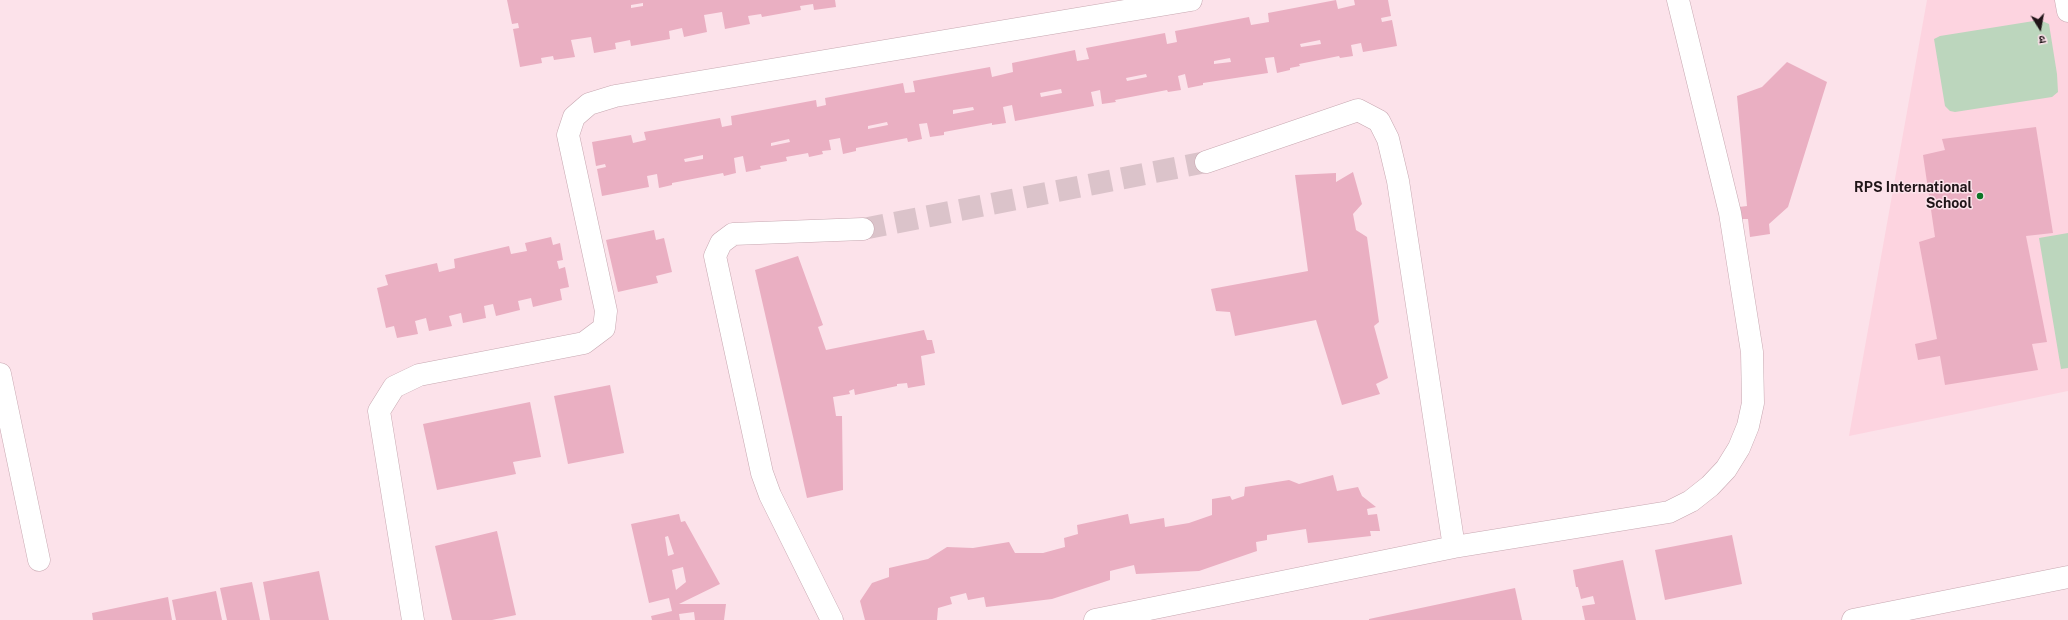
<!DOCTYPE html>
<html>
<head>
<meta charset="utf-8">
<style>
	body { margin:0 }
	#map { position:relative; width:2068px; height:620px; overflow:hidden; background:#fce2ea; font-family:"Public Sans","Noto Sans Devanagari",sans-serif }
	canvas { display:block }
	.north { position:absolute; left:2020px; top:8px; width:40px; height:40px; -webkit-text-stroke:3px #fce2ea; paint-order:stroke; rotate:169deg; font-size:11px; font-weight:700; line-height:16px; text-align:center; color:#201518 }
	.north::after { content:''; display:block; margin:auto; width:14px; height:18px; background:#201518; clip-path:polygon(50% 0,100% 100%,50% 72%,0 100%) }
</style>
</head>
<body>
<div id="map">
<canvas width="2068" height="620"></canvas>
<div class="north">उ</div>
</div>
<script>
const g = document.querySelector('canvas').getContext('2d');
g.lineJoin = 'round';
function fill(path, color) { g.fillStyle = color; g.fill(path, 'evenodd'); }
const shape = rows => new Path2D(rows.map(r => 'M' + r).join(''));
function trace(path, color, width, dash) { g.strokeStyle = color; g.lineWidth = width; g.lineCap = dash ? 'butt' : 'round'; g.setLineDash(dash || []); g.stroke(path); }
function drawText(font, color, halo, rows, align = 'center') {
  g.font = font + ' "Public Sans",sans-serif'; g.lineWidth = 3; g.setLineDash([]); g.textBaseline = 'middle'; g.strokeStyle = halo; g.fillStyle = color; for (const [text, x, y, turn = 0] of rows) {
    g.save(); g.translate(x, y); g.rotate((+turn || 0) * Math.PI / 180); g.textAlign = isNaN(turn) ? turn : align; if (halo) g.strokeText(text, 0, 0); g.fillText(text, 0, 0); g.restore();
  }
}
fill(shape([
	[1927,0,2068,0,2068,391,1849,436]
]), '#fdd4e0');
fill(shape([
	[2040,20,2049,24,2057,74,2058,92,2052,97,1955,112,1950,111,1945,106,1934,39,1940,36],
	[2068,233,2068,368,2061,369,2039,238]
]), '#bcd6bd');
fill(shape([
	[507,0,835,0,836,7,814,10,813,4,800,6,801,10,762,17,761,14,748,16,750,24,725,29,722,12,704,15,707,32,684,37,682,28,669,31,670,39,631,46,630,40,615,43,616,49,594,53,591,37,571,40,575,57,554,60,553,56,541,58,542,63,520,67,513,29,519,28,518,23,512,24],
	[643,3,643,6,631,8,631,5],
	[1336,0,1338,9,1355,5,1354,0,1388,0,1391,16,1381,18,1382,22,1392,20,1397,46,1363,52,1361,43,1351,45,1353,56,1340,58,1339,56,1299,64,1300,66,1290,68,1290,70,1277,73,1274,57,1265,58,1268,73,1203,83,1203,85,1188,88,1185,74,1178,76,1181,90,1168,92,1167,90,1115,100,1116,102,1102,104,1100,90,1091,92,1094,106,1015,121,1012,105,1003,107,1006,123,992,125,992,123,944,132,944,135,930,137,927,123,919,124,922,139,908,142,907,138,856,148,856,151,843,154,840,138,829,140,831,150,822,151,823,154,809,157,808,153,786,157,787,161,760,166,761,169,746,172,743,156,734,158,736,173,724,176,723,173,672,183,672,185,659,188,657,174,647,176,649,187,602,196,597,169,606,167,605,164,596,166,592,142,631,135,633,143,646,140,644,132,720,118,722,127,732,125,731,116,816,100,817,107,826,105,825,98,903,83,905,93,915,92,913,81,990,67,992,77,1013,72,1012,63,1075,50,1077,61,1089,59,1086,48,1165,33,1167,44,1177,42,1175,31,1249,17,1251,25,1269,22,1268,13],
	[1320,40,1321,44,1301,47,1300,44],
	[1230,58,1231,62,1214,64,1214,61],
	[1146,74,1147,77,1127,81,1126,78],
	[1061,89,1062,93,1041,97,1040,93],
	[973,107,974,110,953,114,953,110],
	[887,122,888,125,868,129,868,126],
	[789,139,790,142,771,146,771,143],
	[703,155,703,159,685,162,684,159],
	[1787,62,1827,82,1788,207,1769,224,1770,234,1750,237,1748,219,1740,219,1739,207,1747,206,1737,96,1762,87],
	[2036,127,2053,233,2026,236,2047,342,2032,344,2038,370,1945,385,1940,356,1918,360,1915,344,1937,339,1919,242,1935,237,1923,155,1945,150,1942,139],
	[1353,172,1362,204,1353,214,1356,230,1367,237,1379,322,1374,326,1388,378,1376,384,1380,394,1342,405,1316,320,1235,336,1230,312,1216,311,1211,289,1308,271,1295,175,1336,173,1336,182],
	[654,230,656,240,664,238,672,272,656,276,658,283,618,292,606,240],
	[551,237,553,245,560,243,563,260,557,261,559,269,565,267,569,287,560,289,562,300,533,307,531,298,518,301,520,310,496,316,493,304,484,306,486,318,463,323,461,313,449,316,452,326,429,331,426,318,415,321,418,334,397,338,394,326,386,328,377,288,388,285,385,275,437,263,439,272,455,268,454,259,509,246,511,254,527,251,525,243],
	[798,256,823,325,818,327,826,350,924,330,927,340,932,340,935,353,921,356,925,385,908,388,907,383,897,384,897,386,855,395,854,389,849,391,850,394,833,397,836,416,842,416,843,490,807,498,755,270],
	[610,385,624,453,568,464,554,396],
	[530,402,541,457,513,462,516,474,437,490,423,424],
	[1333,475,1337,491,1358,487,1362,496,1376,507,1367,509,1368,515,1377,514,1380,531,1370,531,1371,536,1308,543,1306,529,1267,535,1267,540,1256,542,1257,551,1199,571,1136,574,1134,565,1110,571,1110,580,1052,599,986,607,984,597,968,600,966,593,950,597,952,604,938,608,937,620,865,620,860,601,872,583,889,577,889,568,928,559,947,547,973,548,1009,542,1015,553,1043,553,1065,547,1064,538,1078,534,1077,525,1128,514,1130,524,1164,518,1165,527,1189,523,1212,515,1212,499,1230,496,1232,500,1244,496,1245,487,1289,480,1299,484],
	[679,514,681,522,685,521,720,584,679,604,726,604,724,620,695,620,694,612,679,614,680,620,652,620,651,616,672,611,669,598,649,603,631,524],
	[668,536,674,554,668,556,665,537],
	[683,567,686,582,676,590,672,570],
	[497,531,516,615,492,620,452,620,435,546],
	[1732,535,1742,584,1665,600,1655,550],
	[1623,560,1636,620,1585,620,1582,606,1595,604,1593,596,1581,599,1578,587,1576,587,1573,570],
	[319,571,329,620,270,620,263,582],
	[252,582,260,620,227,620,220,588],
	[1515,588,1522,620,1369,620,1369,619],
	[216,591,222,620,176,620,172,600],
	[168,597,172,620,93,620,92,613]
]), '#eaafc2');
trace(shape([
	[863,229,1206,162]
]), '#dbc3ca', 22, [22, 11]);
const minor = shape([
	[2066,0,2068,11],
	[1206,162,1358,110,1379,121,1388,139,1398,181,1454,547],
	[0,374,39,560],
	[413,620,379,411,394,387,419,375,584,343,604,328,606,311,568,135,574,117,589,104,615,96,1191,0],
	[832,620,770,495,762,473,715,256,721,243,733,234,863,229],
	[1095,620,1454,547,1669,512,1691,501,1710,486,1726,469,1739,448,1748,426,1753,403,1752,352,1730,213,1678,0],
	[1853,620,2068,577]
]);
trace(minor, '#c7a8b1', 23);
trace(minor, '#fff', 22);
for (const [x, y, r, color] of [
	[1980,196,4,"#0c7527"]
]) { const dot = new Path2D(); dot.arc(x, y, r, 0, 2 * Math.PI); g.fillStyle = color; g.fill(dot); trace(dot, '#fce2ea', 1.5); }
drawText('bold 14px', '#201518', '#fce2ea', [
	["RPS International",1972,188],
	["School",1972,204]
], 'right');
</script>
</body>
</html>
